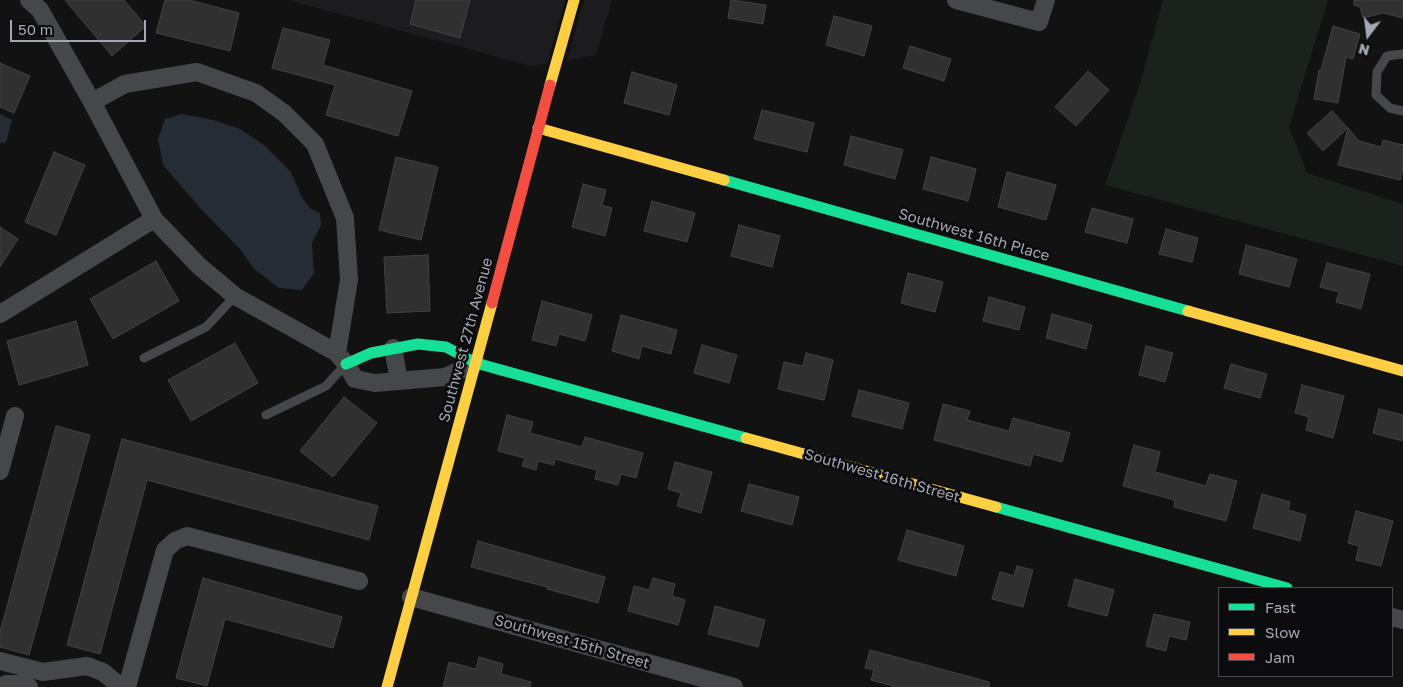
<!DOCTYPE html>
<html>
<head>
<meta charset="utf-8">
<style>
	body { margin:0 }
	#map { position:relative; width:1403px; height:687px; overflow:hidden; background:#121212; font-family:"Golos Text",sans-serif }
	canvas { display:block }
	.legend { position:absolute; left:1218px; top:587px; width:175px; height:90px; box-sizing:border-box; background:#0c0c0e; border:1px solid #484a50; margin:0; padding:6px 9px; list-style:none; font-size:15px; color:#a3a7b4 }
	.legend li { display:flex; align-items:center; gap:10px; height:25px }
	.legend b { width:25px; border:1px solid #484a50 }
	.north { position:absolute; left:1343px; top:10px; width:50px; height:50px; -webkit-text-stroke:4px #0c0c0e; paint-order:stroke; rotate:195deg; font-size:14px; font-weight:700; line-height:20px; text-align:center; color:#a3a7b4 }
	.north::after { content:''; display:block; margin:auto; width:18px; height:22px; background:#a3a7b4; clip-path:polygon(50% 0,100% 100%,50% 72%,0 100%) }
	.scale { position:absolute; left:10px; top:20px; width:136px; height:22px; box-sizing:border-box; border:2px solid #a3a7b4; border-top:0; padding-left:6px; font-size:15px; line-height:18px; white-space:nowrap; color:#a3a7b4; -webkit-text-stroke:4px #0c0c0e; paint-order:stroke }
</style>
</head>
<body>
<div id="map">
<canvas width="1403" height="687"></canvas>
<ul class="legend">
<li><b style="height:6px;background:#16e098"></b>Fast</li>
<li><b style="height:6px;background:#ffcf43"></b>Slow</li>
<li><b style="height:6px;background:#f24e42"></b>Jam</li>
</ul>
<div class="north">N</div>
<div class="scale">50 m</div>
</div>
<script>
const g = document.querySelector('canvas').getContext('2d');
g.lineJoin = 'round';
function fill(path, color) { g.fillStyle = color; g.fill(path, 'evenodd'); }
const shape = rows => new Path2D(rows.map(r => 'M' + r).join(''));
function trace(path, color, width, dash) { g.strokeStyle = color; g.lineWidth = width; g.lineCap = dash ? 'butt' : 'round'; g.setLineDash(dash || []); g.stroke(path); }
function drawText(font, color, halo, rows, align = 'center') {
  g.font = font + ' "Golos Text",sans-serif'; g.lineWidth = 5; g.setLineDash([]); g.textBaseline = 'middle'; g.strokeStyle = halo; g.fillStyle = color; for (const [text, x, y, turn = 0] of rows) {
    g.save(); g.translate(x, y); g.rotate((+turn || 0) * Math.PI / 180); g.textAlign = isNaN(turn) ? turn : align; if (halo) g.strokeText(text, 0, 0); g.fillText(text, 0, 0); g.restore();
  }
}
fill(shape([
	[288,0,565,0,547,64,531,66],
	[584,0,612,0,596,55,567,60]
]), '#1c1c1e');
fill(shape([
	[1163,0,1328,0,1289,127,1307,173,1403,204,1403,266,1105,185,1140,84]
]), '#1b211c');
fill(shape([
	[0,114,12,120,6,142,0,143],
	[182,114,213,120,240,129,264,145,291,172,302,198,311,209,320,213,321,225,312,243,314,273,302,290,279,288,254,269,241,250,200,208,163,165,158,139,165,119]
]), '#262c33');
const building = shape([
	[65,0,124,0,146,26,112,56,65,0],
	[165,0,189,0,239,13,230,51,156,33,165,0],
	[416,0,470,0,460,38,410,24,416,0],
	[731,0,766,5,763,24,728,18,731,0],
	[1354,0,1403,0,1403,18,1383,13,1363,18,1360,7,1354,5,1354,0],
	[834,16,872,26,864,56,826,45,834,16],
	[1333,26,1360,34,1353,59,1346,57,1338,103,1314,99,1319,70,1321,70,1333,26],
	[283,28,330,40,323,65,412,91,398,136,326,115,335,85,272,68,283,28],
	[910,46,951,59,944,81,903,68,910,46],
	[0,63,30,76,14,113,0,107,0,63],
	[1088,71,1109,90,1076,126,1055,107,1088,71],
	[632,72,677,85,669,115,624,103,632,72],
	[762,110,814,123,807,152,754,139,762,110],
	[1332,111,1348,128,1323,151,1307,133,1332,111],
	[1348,128,1359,141,1381,147,1383,140,1403,145,1403,168,1400,180,1338,165,1348,128],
	[851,136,903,150,895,179,844,165,851,136],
	[54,152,85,165,56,235,25,222,54,152],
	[396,157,438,167,421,240,379,230,396,157],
	[931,157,976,169,968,201,923,189,931,157],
	[1007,172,1056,185,1046,220,998,207,1007,172],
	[583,184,606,190,602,205,612,208,605,236,572,227,583,184],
	[652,201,695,213,687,242,644,231,652,201],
	[1092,208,1133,219,1127,243,1085,232,1092,208],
	[739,225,780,236,772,267,731,256,739,225],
	[0,227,18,239,0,267,0,227],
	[1166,229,1198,238,1192,262,1159,254,1166,229],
	[1246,245,1297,259,1289,287,1239,274,1246,245],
	[428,255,430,311,387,313,384,257,428,255],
	[156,261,179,301,113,339,90,299,156,261],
	[1327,263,1370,274,1361,309,1336,302,1339,292,1320,287,1327,263],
	[908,273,943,282,935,312,901,303,908,273],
	[989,297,1025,307,1019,330,983,321,989,297],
	[542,301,592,315,585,341,559,334,556,346,532,340,542,301],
	[1052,314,1092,325,1086,349,1046,338,1052,314],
	[621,315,677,330,671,354,642,346,639,359,612,351,621,315],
	[76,321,88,365,19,385,7,341,76,321],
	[235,343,258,383,191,421,168,380,235,343],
	[702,345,737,355,729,383,694,373,702,345],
	[1146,346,1173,353,1165,382,1139,375,1146,346],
	[806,353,833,360,824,400,778,389,784,362,803,366,806,353],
	[1231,364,1267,374,1260,398,1224,388,1231,364],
	[1302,385,1344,396,1333,438,1306,430,1309,417,1295,413,1302,385],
	[859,390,909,403,902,429,852,416,859,390],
	[344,397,377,423,333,477,300,451,344,397],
	[943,404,970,411,967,420,1009,431,1013,418,1070,433,1062,462,1033,454,1030,466,934,440,943,404],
	[1379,409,1403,415,1403,441,1373,433,1379,409],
	[507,415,533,422,530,433,582,447,585,437,643,453,636,478,621,474,618,485,595,479,597,470,555,459,554,465,538,461,536,470,522,466,525,458,498,451,507,415],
	[56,426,90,435,29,655,0,647,0,632,56,426],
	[122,439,378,506,369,540,147,480,100,654,67,645,122,439],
	[1134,445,1160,452,1155,472,1206,486,1210,474,1237,481,1226,521,1174,507,1175,500,1123,486,1134,445],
	[675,462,712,472,701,513,677,506,681,493,668,489,675,462],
	[749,484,799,497,792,525,741,511,749,484],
	[1262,494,1290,502,1288,510,1306,515,1300,541,1253,528,1262,494],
	[1356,511,1393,521,1381,566,1356,560,1359,546,1348,543,1356,511],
	[907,530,964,546,956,576,898,560,907,530],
	[478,541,605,577,598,603,547,589,547,587,471,567,478,541],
	[1017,566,1033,570,1023,607,992,599,1000,572,1014,576,1017,566],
	[203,578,342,617,333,648,225,619,207,686,176,678,203,578],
	[653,578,675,584,672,596,685,600,678,625,628,611,634,586,649,590,653,578],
	[1075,579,1114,590,1107,616,1068,606,1075,579],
	[715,606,765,620,758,647,708,634,715,606],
	[1154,614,1190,622,1186,640,1169,636,1166,651,1146,646,1154,614],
	[870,650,989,682,989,687,897,687,871,680,874,670,865,668,870,650],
	[479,657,503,664,501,674,531,682,530,687,443,687,449,662,476,669,479,657]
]);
fill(building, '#303031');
trace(building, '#424246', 1);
trace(shape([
	[1403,54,1387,56,1377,72,1376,95,1390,108,1403,111],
	[144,358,206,327,235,296],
	[266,415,326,386,344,366]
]), '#46474b', 9);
trace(shape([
	[29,0,40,10,92,102,125,84,197,72,256,93,284,113,315,144,345,218,349,280,337,353],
	[956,0,1039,22,1046,0],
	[92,102,154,219],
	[0,314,154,219,199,266,235,296,337,353,346,364,355,379,375,383,445,377,476,363],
	[393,348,399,381],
	[0,471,15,416],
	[411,597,734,687],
	[1392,617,1403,620],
	[0,661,43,672,87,666,103,672,121,687],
	[2,687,6,684,18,684,29,687],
	[127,687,165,550,175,541,187,536,359,581]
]), '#46474b', 18);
trace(shape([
	[724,180,1188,311],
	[346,364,371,353,418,344,446,347,476,363,746,438],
	[996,507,1287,588]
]), '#16e098', 11);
trace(shape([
	[550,85,574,0],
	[538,128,724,180],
	[1188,311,1403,371],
	[746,438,996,507],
	[387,687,492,303]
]), '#ffcf43', 11);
trace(shape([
	[492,303,550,85]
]), '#f24e42', 11);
drawText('15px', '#a3a7b4', '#0c0c0e', [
	["Southwest 16th Place",974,235,16],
	["Southwest 27th Avenue",466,340,-75],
	["Southwest 16th Street",882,476,16],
	["Southwest 15th Street",572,642,16]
]);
</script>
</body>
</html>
